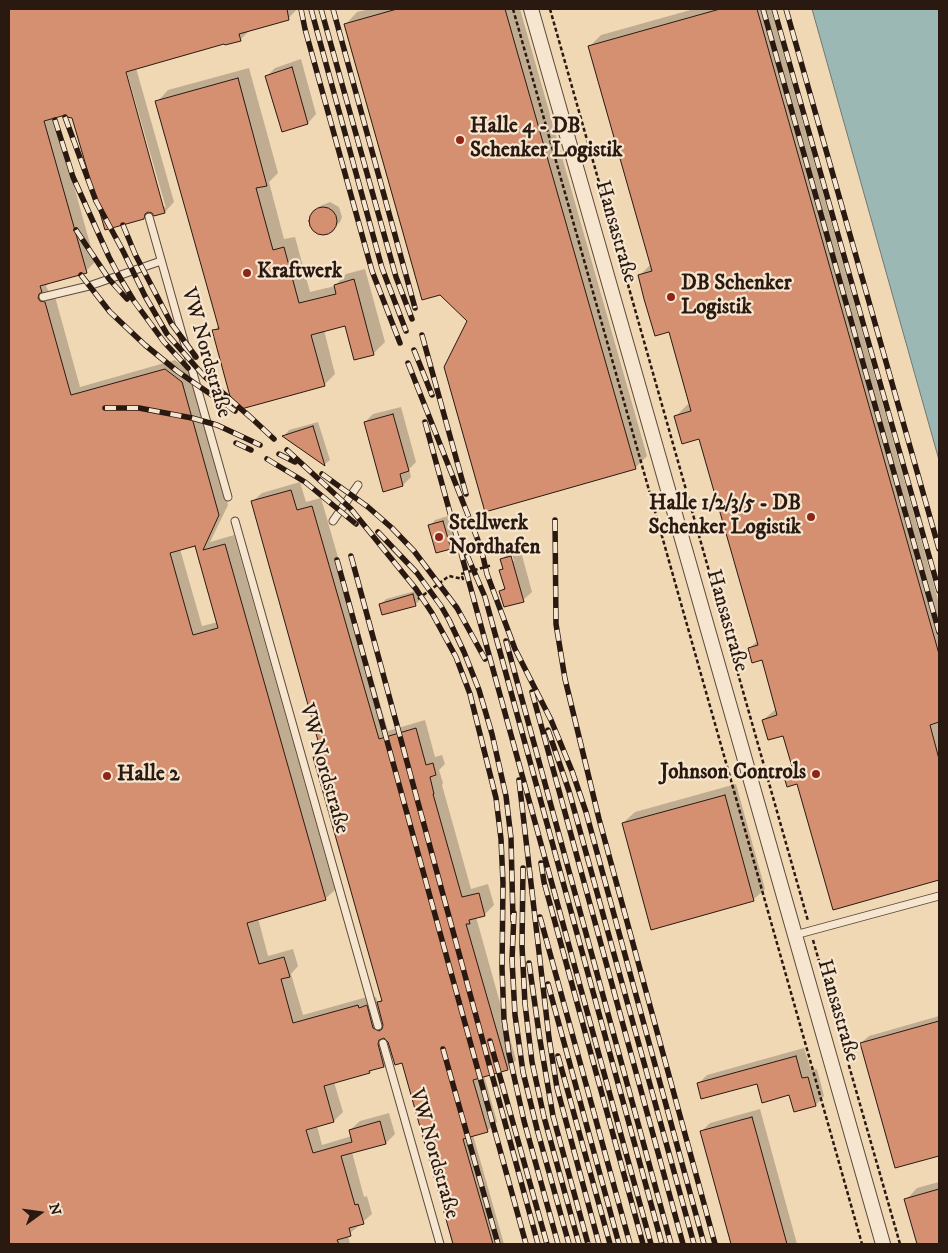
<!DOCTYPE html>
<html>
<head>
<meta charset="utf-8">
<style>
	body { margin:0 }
	#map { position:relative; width:948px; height:1253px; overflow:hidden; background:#f1d8b5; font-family:"IM FELL DW Pica",serif }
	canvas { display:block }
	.frame { position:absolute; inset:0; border:10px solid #2a1911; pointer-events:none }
	.north { position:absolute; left:15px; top:1188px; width:50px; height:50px; -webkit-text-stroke:4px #f6e6cf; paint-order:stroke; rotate:76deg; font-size:14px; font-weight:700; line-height:20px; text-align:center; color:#2a1911 }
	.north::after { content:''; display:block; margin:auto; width:18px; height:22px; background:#2a1911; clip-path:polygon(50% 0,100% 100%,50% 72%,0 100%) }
</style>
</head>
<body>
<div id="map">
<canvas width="948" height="1253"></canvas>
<div class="frame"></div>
<div class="north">N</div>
</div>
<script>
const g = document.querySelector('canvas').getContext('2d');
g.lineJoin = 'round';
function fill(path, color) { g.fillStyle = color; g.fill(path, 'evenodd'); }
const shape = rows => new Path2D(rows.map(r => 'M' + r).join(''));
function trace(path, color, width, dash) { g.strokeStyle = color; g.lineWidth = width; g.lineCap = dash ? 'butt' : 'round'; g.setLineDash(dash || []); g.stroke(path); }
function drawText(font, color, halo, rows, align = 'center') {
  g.font = font + ' "IM FELL DW Pica",serif'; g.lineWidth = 4.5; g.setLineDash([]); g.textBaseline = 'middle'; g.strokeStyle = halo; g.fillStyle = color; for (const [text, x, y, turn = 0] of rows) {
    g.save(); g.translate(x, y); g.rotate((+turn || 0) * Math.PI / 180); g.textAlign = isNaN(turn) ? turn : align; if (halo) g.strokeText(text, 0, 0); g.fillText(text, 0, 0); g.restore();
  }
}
const water = shape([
	[812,9,939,9,939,460,812,9]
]);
fill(water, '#9cb8b5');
trace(water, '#6e7873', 1);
fill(shape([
	[9,9,297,9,288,19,250,30,240,40,225,42,136,68,174,202,165,212,155,214,150,211,143,218,72,117,62,115,55,117,95,262,86,271,50,282,46,286,49,292,54,293,80,387,175,360,191,373,228,505,210,542,234,535,335,890,325,899,258,918,268,956,293,949,298,966,291,974,303,1015,367,997,368,999,376,997,378,1003,383,998,315,758,322,750,252,502,262,493,300,482,306,502,321,498,388,731,425,720,435,757,442,755,445,764,439,770,443,783,442,785,471,889,488,884,494,905,485,914,476,917,516,1060,507,1069,484,1075,497,1122,487,1131,473,1135,504,1244,454,1244,402,1061,394,1056,384,1066,372,1069,370,1072,334,1082,343,1112,334,1121,317,1126,322,1145,352,1136,350,1130,360,1121,389,1113,395,1134,386,1143,352,1152,364,1197,367,1196,372,1214,348,1235,350,1244,9,1244],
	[123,66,125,66,166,208,162,205],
	[195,544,218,622,202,626,180,549],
	[370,9,520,9,647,456,635,468,469,321,346,24,357,12],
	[694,9,771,9,939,603,939,879,834,909,798,783,784,773,793,765,784,735,763,720,777,708,763,659,749,649,758,640,700,438,676,416,687,405,691,404,670,330,639,276,651,264,589,47,601,35],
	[301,59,316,114,308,123,283,131,267,76,275,68],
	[249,68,278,173,269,182,284,239,295,237,310,292,335,286,346,274,365,269,385,342,373,354,345,324,324,330,335,374,324,385,214,331,219,325,157,102,168,90],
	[330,202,339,207,342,217,340,222,330,232,321,235,313,230,310,222,314,212,320,206],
	[401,407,416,462,409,469,411,477,403,485,365,422,373,414],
	[318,422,330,460,324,465,284,436,289,430],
	[448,516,456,542,450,548,430,526,435,520],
	[520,548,532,592,523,600,501,591,505,587,501,570,504,567,502,560,510,551],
	[509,552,511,552,514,561,511,561],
	[419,590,421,599,415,605,381,604,386,599],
	[736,784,765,889,753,900,623,823,635,812],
	[939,1016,939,1155,896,1167,861,1043,869,1036],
	[804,1048,811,1070,817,1069,824,1096,816,1105,795,1111,790,1094,757,1082,698,1084,707,1075],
	[760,1109,797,1244,732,1244,702,1131,710,1123],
	[939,1182,939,1244,919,1244,906,1200,917,1188]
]), '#0003');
const building = shape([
	[9,9,287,9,289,20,239,34,241,41,225,45,224,44,126,72,165,213,154,216,152,213,148,212,145,214,144,219,105,230,72,118,62,116,44,121,87,273,40,286,42,292,39,294,38,298,40,301,45,302,71,395,165,369,182,382,219,515,203,550,225,544,326,900,247,923,259,964,284,957,290,977,281,979,293,1023,358,1005,359,1008,367,1005,373,1028,379,1031,382,1029,383,1025,377,1002,382,1001,313,757,322,755,251,501,291,490,297,510,312,506,379,739,416,728,426,765,433,763,436,775,430,777,434,794,433,794,462,897,479,893,485,916,469,920,470,924,466,924,508,1070,473,1080,488,1132,463,1139,493,1244,453,1244,402,1063,395,1065,388,1042,384,1038,379,1040,378,1044,384,1067,369,1071,370,1073,324,1086,334,1122,306,1130,313,1153,352,1142,349,1130,380,1121,386,1144,341,1156,355,1205,358,1204,364,1224,349,1228,351,1236,337,1240,339,1244,9,1244,9,9],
	[195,546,218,628,193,635,170,553,195,546],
	[397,9,505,9,636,469,485,512,444,367,467,321,440,295,422,300,344,24,397,9],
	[720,9,757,9,939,654,939,722,930,725,939,759,939,880,833,910,797,784,787,787,783,773,793,770,783,736,768,740,762,720,777,715,762,660,752,663,748,648,758,645,699,439,682,444,674,416,691,411,669,332,655,336,644,299,638,275,652,271,588,46,720,9],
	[292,67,308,124,282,132,265,76,292,67],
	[238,78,267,186,256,188,273,250,284,247,299,303,336,294,334,285,354,279,374,355,354,360,345,326,311,335,325,386,234,411,212,330,219,329,155,101,238,78],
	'309 221a14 14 0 1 1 28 0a14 14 0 1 1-28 0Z',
	[393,414,409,471,400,474,403,486,383,492,364,422,393,414],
	[313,426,325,466,282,436,313,426],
	[443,521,451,549,436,553,428,525,443,521],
	[511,556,524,602,504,607,499,591,505,589,499,570,503,569,500,559,511,556],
	[413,594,416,606,382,615,379,604,413,594],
	[725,795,754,901,651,930,622,823,725,795],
	[939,1021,939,1156,895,1168,860,1043,939,1021],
	[796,1056,802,1078,808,1077,816,1106,794,1112,789,1095,762,1103,757,1084,701,1099,697,1083,796,1056],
	[752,1117,787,1244,731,1244,700,1131,752,1117],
	[939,1189,939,1244,917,1244,904,1199,939,1189]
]);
fill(building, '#d49071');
trace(building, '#2a1911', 1);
const service = shape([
	[149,217,228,497],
	[43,297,89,286,161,261],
	[235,521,378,1026],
	[333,521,358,485],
	[795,935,939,896],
	[383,1043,440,1244]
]);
const minor = shape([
	[531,9,883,1244]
]);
trace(service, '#5c493a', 9);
trace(minor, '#5c493a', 16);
trace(shape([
	[513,9,862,1244],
	[550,9,808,921],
	[418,599,449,576,463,579,461,574,492,565],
	[813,940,900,1244]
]), '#2a1911', 2.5, [4, 2.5]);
trace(service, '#f6e6cf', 7);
trace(minor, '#f6e6cf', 14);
const rail = shape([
	[301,9,305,29,372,271,400,343],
	[311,9,382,268,406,331],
	[321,9,396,277,412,319],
	[333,9,415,308],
	[763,9,939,632],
	[774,9,939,591],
	[786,9,939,549],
	[65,117,96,201,123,251,145,296,167,334,204,376,250,417],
	[55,120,73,177,109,257,119,276,134,301,164,342,188,368],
	[123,225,135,254,171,323,196,357],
	[76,230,109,279,127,299],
	[81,275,110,312,145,345,177,371,235,411],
	[422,335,466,494],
	[414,350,432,395],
	[408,363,481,548,487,574,515,649,551,720,572,771,586,812,704,1244],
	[105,408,139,408,192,418,217,425,260,445],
	[246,413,274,439],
	[425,422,651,1244],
	[236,443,251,450],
	[287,450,351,509,416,589,432,613,456,657,470,694,496,798,501,839,503,883,502,968,504,1019,509,1054,524,1121,558,1244],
	[279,454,295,462],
	[267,459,305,482,356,524],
	[322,474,368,507,392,528,414,551,457,608,485,659],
	[555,520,556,624,565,679,599,819,715,1244],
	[378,532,417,573,441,606,449,620,464,652,479,690,492,734,506,796,511,838,513,921],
	[467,555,485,597,662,1244],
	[351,556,538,1244],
	[337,560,526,1244],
	[506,641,671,1244],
	[532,692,683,1244],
	[548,730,569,791,694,1244],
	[519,780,549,1038,557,1088,599,1244],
	[541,863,544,882,643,1244],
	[523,868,522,946,525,1004,532,1062,544,1117,579,1244],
	[514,913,512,960,515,1015,523,1072,537,1129,569,1244],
	[540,917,630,1244],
	[529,963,540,1040,553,1116,588,1244],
	[548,984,619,1244],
	[490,1041,547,1244],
	[443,1049,498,1244],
	[558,1056,610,1244]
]);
trace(rail, '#2a1911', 5.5);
trace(rail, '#f6e6cf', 4, [11]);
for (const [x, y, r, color] of [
	[460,140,5,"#8f2418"],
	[247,273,5,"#8f2418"],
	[671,297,5,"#8f2418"],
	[811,517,5,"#8f2418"],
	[439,537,5,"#8f2418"],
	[816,774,5,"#8f2418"],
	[107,776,5,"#8f2418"]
]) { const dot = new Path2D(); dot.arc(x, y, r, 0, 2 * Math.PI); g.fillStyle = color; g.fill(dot); trace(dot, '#f6e6cf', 2); }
drawText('bold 21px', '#2a1911', '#f6e6cf', [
	["Halle 4 - DB",470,128],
	["Schenker Logistik",470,152],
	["Kraftwerk",257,273],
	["DB Schenker",681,285],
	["Logistik",681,309],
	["Halle 1/2/3/5 - DB",801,505,"right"],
	["Schenker Logistik",801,529,"right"],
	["Stellwerk",449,525],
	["Nordhafen",449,549],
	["Johnson Controls",806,774,"right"],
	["Halle 2",117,776]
], 'left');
drawText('21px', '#2a1911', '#f6e6cf', [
	["Hansastraße",615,232,74],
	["VW Nordstraße",205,353,74],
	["Hansastraße",726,621,74],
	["VW Nordstraße",323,769,74],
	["Hansastraße",837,1011,74],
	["VW Nordstraße",433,1154,74]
]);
</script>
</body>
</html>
